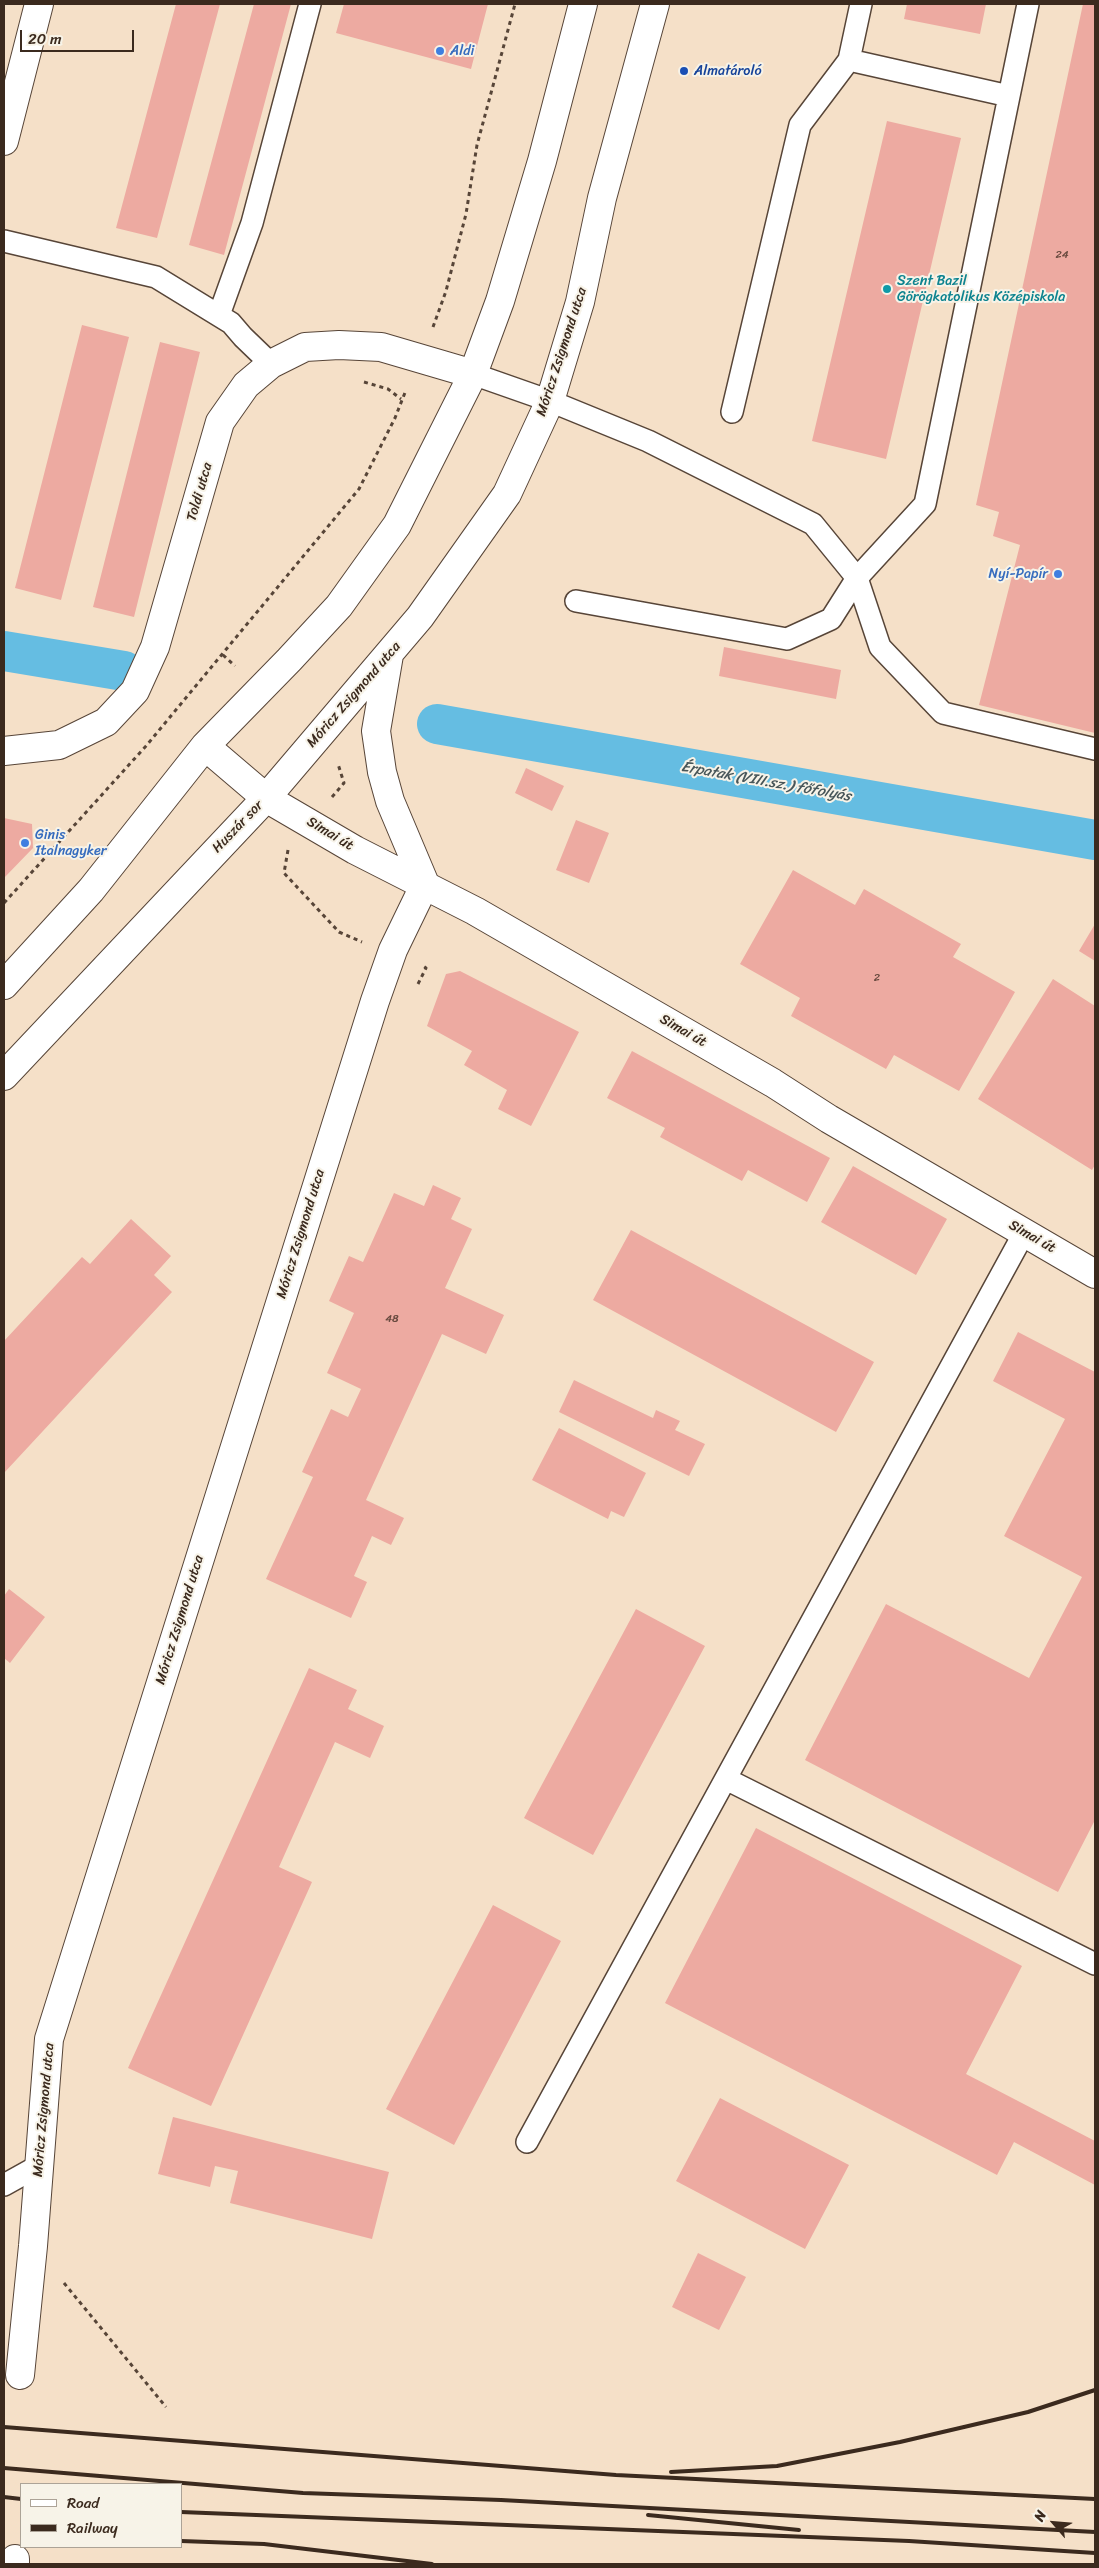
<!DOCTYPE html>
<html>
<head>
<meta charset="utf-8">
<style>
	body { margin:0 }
	#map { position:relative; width:1099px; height:2568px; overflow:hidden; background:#f5e0c8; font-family:Sriracha,sans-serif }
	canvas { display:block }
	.frame { position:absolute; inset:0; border:5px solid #3b2a1e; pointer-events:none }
	.legend { position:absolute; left:20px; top:2483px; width:162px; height:65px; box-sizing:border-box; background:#f7f3e8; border:1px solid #aca397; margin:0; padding:6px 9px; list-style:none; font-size:15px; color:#3b2a1e }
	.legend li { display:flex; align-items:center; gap:10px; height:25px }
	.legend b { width:25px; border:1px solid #aca397 }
	.north { position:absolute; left:1029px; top:2498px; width:50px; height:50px; -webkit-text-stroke:4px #f7f3e8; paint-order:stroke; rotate:297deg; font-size:14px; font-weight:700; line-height:20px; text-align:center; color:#3b2a1e }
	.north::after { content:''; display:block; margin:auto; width:18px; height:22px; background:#3b2a1e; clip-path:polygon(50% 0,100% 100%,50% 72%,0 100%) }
	.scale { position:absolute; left:20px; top:30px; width:114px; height:22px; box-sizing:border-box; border:2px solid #3b2a1e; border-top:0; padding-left:6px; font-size:15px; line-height:18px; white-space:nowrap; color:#3b2a1e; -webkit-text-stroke:4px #f7f3e8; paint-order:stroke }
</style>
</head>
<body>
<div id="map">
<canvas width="1099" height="2568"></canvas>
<div class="frame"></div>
<ul class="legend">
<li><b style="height:6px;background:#fff"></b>Road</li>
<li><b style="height:6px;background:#3b2a1e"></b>Railway</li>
</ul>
<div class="north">N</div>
<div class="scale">20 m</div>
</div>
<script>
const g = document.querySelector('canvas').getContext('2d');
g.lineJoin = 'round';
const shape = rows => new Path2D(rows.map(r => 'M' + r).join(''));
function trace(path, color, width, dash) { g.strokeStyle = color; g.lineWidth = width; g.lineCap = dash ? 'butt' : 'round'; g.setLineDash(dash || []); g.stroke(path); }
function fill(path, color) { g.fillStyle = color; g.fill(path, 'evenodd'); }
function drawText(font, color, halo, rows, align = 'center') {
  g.font = font + ' Sriracha,sans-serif'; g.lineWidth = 4; g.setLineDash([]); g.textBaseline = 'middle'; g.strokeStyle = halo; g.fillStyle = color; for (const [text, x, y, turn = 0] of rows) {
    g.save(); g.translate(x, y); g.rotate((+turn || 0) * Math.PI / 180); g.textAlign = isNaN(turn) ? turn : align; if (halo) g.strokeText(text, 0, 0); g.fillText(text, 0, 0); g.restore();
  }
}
trace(shape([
	[4,651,124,671],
	[437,724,1095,840]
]), '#65bde2', 40);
fill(shape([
	[176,4,220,4,157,238,116,228],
	[254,4,291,4,224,255,189,245],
	[344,4,488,4,471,69,336,33],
	[907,4,986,4,980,34,904,19],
	[1083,4,1095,4,1095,733,979,705,1020,545,993,536,999,512,976,505],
	[887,121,961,138,886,459,812,441],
	[82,325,129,337,61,600,15,588],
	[160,342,200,352,134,617,93,607],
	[724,647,841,670,836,699,719,676],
	[526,768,564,786,552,811,515,793],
	[4,818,32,824,33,848,4,878],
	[576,820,609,833,589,883,556,870],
	[793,870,855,905,864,889,961,944,953,957,1015,992,959,1091,894,1055,886,1069,791,1016,800,998,740,964],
	[1095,924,1095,961,1079,951],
	[460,971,579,1032,531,1126,498,1109,507,1090,464,1065,472,1051,427,1026,446,974],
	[1053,979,1095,1006,1095,1165,1092,1170,978,1099],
	[632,1051,830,1158,807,1202,748,1170,742,1181,660,1137,665,1128,607,1098],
	[853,1166,947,1219,916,1275,821,1222],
	[433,1185,461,1198,451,1219,472,1229,445,1288,504,1315,486,1354,442,1334,366,1500,404,1518,391,1545,372,1536,354,1576,367,1582,351,1618,266,1579,313,1477,302,1472,331,1409,348,1417,361,1389,327,1373,354,1313,329,1301,349,1256,363,1262,394,1193,424,1206],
	[131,1219,171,1256,154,1275,172,1292,4,1473,4,1341,82,1257,90,1264],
	[631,1230,874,1362,836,1432,593,1300],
	[1018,1332,1095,1372,1095,1820,1058,1892,805,1760,886,1604,1029,1678,1082,1577,1004,1536,1065,1419,993,1381],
	[574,1380,653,1418,656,1410,680,1421,675,1430,705,1444,689,1476,559,1412],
	[559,1428,646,1473,624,1517,611,1511,608,1519,532,1480],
	[9,1589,45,1617,10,1663,4,1658,4,1596],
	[636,1609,705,1646,593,1855,524,1818],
	[309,1668,357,1690,348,1709,384,1726,370,1758,335,1742,279,1867,312,1882,211,2106,128,2068],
	[756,1828,1022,1966,966,2074,1095,2141,1095,2185,1014,2142,997,2175,665,2003],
	[493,1905,561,1941,454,2145,386,2109],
	[720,2098,849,2165,805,2249,676,2181],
	[173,2117,389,2172,372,2239,230,2203,238,2171,215,2166,210,2187,158,2174],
	[698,2253,746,2277,719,2330,672,2307]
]), '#edaaa1');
const lane = shape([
	[849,60,1009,96],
	[4,241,156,277,231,323,243,337,271,364],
	[219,315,252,223,310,4],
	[473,374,550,401,648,441,813,524,857,578,880,647,943,713,1095,749],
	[732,412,800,125,849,60,861,4],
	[576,601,787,639,831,619,857,578,925,504,1028,4],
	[726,1779,1095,1964],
	[527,2142,1024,1233],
	[4,2185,40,2165]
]);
const street = shape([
	[4,141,39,4],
	[4,751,59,745,106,722,135,691,155,647,220,422,246,385,271,364,305,347,339,345,381,347,473,374],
	[20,2375,33,2246,49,2039,375,1001,393,950,425,884],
	[15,2564,15,2559]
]);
const secondary = shape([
	[389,655,376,731,382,772,390,801,425,884],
	[205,746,266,798,355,850,475,911,773,1083,829,1119,1095,1274],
	[4,985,91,890,205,746,289,660,339,606,397,525,473,374,500,301,542,161,583,4],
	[4,1076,266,798,420,617,507,494,550,401,580,302,602,198,655,4]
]);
trace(lane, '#574538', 24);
trace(street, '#574538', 30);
trace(secondary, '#574538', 30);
trace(shape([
	[433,327,446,291,466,214,477,145,515,4],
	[364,382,388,389,401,399],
	[223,655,235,666],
	[332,797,344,783,338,764],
	[288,850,284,873,339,932,362,942],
	[4,903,146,746,359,489,395,418,406,390],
	[418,984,426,968,423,966],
	[64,2283,166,2407]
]), '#574538', 3, [4, 4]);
trace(lane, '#fff', 21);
trace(street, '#fff', 28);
trace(secondary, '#fff', 28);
trace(shape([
	[4,2427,616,2475,1095,2499],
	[4,2468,303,2493,501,2500,1095,2532],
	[671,2472,777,2466,900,2442,1028,2412,1095,2390],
	[4,2497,21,2499],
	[181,2512,909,2541,1095,2553],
	[648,2515,799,2530],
	[181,2541,264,2544,432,2564]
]), '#3b2a1e', 4);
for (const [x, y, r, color] of [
	[440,51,5,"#3f7fe0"],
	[684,71,5,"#1a4fb4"],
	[887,289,5,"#0f9aa8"],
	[1058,574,5,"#3f7fe0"],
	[25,843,5,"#3f7fe0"]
]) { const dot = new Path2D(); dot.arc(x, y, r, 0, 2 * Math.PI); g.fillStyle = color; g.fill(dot); trace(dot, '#f7f3e8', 2); }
drawText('11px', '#684a3f', null, [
	["24",1062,255],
	["2",877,978],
	["48",392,1319]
]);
drawText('14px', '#366cbe', '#f7f3e8', [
	["Aldi",450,51],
	["Nyí-Papír",1048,574,"right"],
	["Ginis",35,835],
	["Italnagyker",35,851]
], 'left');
drawText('14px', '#164399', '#f7f3e8', [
	["Almatároló",694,71]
], 'left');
drawText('14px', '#0d838f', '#f7f3e8', [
	["Szent Bazil",897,281],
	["Görögkatolikus Középiskola",897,297]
], 'left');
drawText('14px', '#3b2a1e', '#f7f3e8', [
	["Móricz Zsigmond utca",562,352,-72],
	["Toldi utca",200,492,-74],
	["Móricz Zsigmond utca",354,695,-49],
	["Huszár sor",238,827,-46],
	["Simai út",330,834,31],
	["Simai út",683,1031,30],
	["Móricz Zsigmond utca",301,1234,-73],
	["Simai út",1032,1237,30],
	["Móricz Zsigmond utca",180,1620,-73],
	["Móricz Zsigmond utca",44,2110,-85]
]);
drawText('italic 15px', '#485659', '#f7f3e8', [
	["Érpatak (VIII.sz.) főfolyás",766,782,10]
]);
</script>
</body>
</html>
